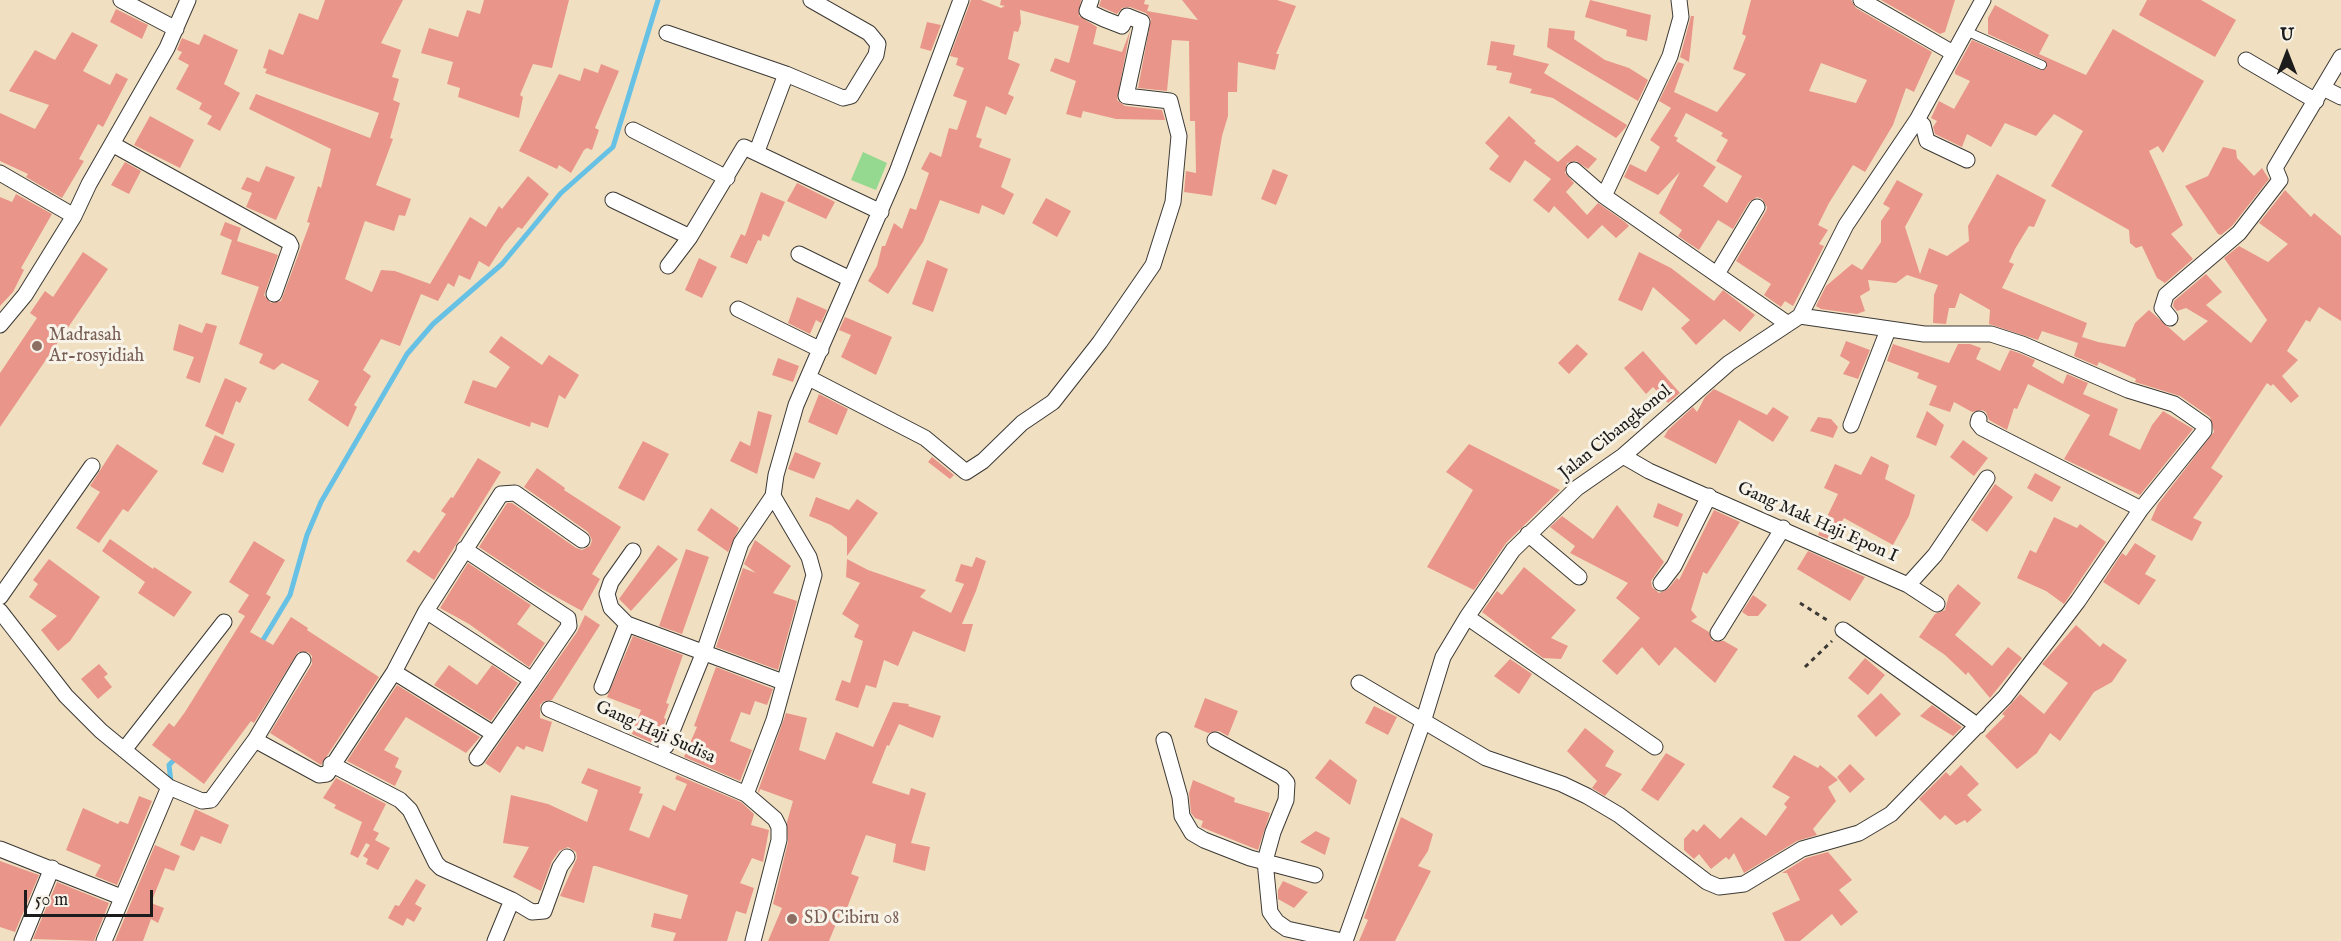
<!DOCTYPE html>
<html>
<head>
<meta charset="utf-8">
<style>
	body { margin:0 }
	#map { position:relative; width:2341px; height:941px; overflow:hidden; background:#f0e0c1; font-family:"IM FELL English",serif }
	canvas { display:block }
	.north { position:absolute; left:2257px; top:24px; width:60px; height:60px; -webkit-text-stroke:4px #f7f3e8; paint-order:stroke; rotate:0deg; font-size:16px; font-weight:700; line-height:24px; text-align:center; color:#1c1c1c }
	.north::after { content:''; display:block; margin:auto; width:21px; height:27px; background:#1c1c1c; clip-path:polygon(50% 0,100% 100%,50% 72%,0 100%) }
	.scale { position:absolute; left:24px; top:890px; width:129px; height:27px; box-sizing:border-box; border:3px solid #1c1c1c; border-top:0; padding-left:8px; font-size:18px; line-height:21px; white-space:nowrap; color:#1c1c1c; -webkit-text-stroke:4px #f7f3e8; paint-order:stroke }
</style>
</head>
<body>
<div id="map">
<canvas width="2341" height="941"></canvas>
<div class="north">U</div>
<div class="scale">50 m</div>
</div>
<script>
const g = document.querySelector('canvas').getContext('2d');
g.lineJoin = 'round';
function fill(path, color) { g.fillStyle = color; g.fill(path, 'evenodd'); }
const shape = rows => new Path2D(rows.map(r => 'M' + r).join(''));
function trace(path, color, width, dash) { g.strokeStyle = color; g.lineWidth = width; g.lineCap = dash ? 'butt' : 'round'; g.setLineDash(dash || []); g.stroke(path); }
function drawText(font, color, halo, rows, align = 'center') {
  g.font = font + ' "IM FELL English",serif'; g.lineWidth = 6; g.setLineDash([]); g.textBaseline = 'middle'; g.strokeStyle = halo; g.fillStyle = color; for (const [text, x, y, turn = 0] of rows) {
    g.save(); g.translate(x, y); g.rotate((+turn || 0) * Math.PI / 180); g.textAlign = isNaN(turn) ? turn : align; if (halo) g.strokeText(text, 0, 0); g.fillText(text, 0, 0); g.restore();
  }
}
fill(shape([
	[863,152,887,163,876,190,851,180]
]), '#95d88f');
trace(shape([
	[260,645,290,595,307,535,321,502,407,354,433,324,502,264,561,193,613,147,658,0],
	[171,782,169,765,178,756]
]), '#67c1e5', 5);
fill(shape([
	[325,0,403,0,381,43,401,50,392,77,399,79,393,100,400,103,390,138,393,139,376,185,411,199,405,216,399,215,394,231,365,221,345,279,372,292,381,270,395,271,430,284,470,217,486,227,499,206,502,209,528,176,549,194,522,229,518,227,504,244,489,267,479,261,470,280,459,275,454,287,448,283,438,301,421,294,400,346,381,339,363,370,371,376,354,405,357,407,348,427,308,400,319,381,282,363,274,370,259,363,263,354,239,344,259,287,221,274,232,240,220,235,225,222,241,228,237,241,278,255,264,295,271,303,281,301,310,223,307,222,318,186,321,188,331,149,249,109,256,94,370,138,379,113,265,73,267,69,263,68,269,49,283,55,299,13,318,20],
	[484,0,569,0,552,68,533,64,520,95,523,97,519,118,458,97,460,88,447,84,453,62,421,53,429,28,458,37,467,10,480,14],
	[971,0,981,0,1001,8,1005,6,1000,5,1001,0,1081,0,1079,16,1097,27,1093,44,1122,52,1130,31,1117,100,1125,106,1162,110,1165,120,1116,119,1083,111,1081,118,1066,114,1076,81,1050,71,1055,58,1069,63,1079,26,1020,10,1021,23,1018,32,1014,31,1008,59,1020,64,1008,94,1014,97,1006,115,986,106,976,137,982,139,979,147,1011,159,1001,187,1014,194,1004,215,982,205,979,214,940,200,923,242,888,294,868,281,877,266,882,246,885,246,894,223,902,229,910,208,916,210,929,173,921,169,930,152,941,157,949,128,957,130,967,101,953,96,964,68,956,65,958,58,950,56],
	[1101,0,1145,0,1144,4,1149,5,1147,11,1198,20,1182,0,1277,0,1296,6,1276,54,1279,54,1275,70,1238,62,1237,92,1228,92,1228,116,1222,136,1212,196,1184,192,1186,171,1196,173,1195,121,1190,121,1189,41,1172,40,1167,91,1138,88,1151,19,1146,13,1130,7,1122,8,1117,14,1099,6],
	[1590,0,1651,15,1647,41,1626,36,1627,30,1585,17],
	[1751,0,1851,0,1856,8,1932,52,1914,92,1906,88,1893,125,1865,172,1853,165,1829,203,1818,225,1828,230,1819,244,1824,246,1793,306,1785,301,1781,307,1764,295,1771,284,1736,261,1766,211,1767,207,1762,199,1757,197,1749,202,1733,229,1718,220,1699,250,1678,236,1682,230,1659,213,1680,172,1658,195,1624,177,1630,164,1646,172,1660,147,1650,140,1671,108,1659,101,1678,62,1684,64,1674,92,1717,112,1746,74,1733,69,1746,36,1742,34],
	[1821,63,1867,80,1856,103,1809,91],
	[1686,113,1723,133,1721,136,1728,140,1716,161,1742,176,1727,203,1703,186,1716,167,1676,141,1678,138,1674,136],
	[1881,0,1955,0,1945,32,1940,34],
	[2147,0,2201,0,2236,20,2215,57,2139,15],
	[1995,5,2049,35,2039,54,2086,75,2113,29,2204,81,2163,153,2158,146,2149,151,2183,225,2171,234,2193,259,2165,283,2157,278,2142,246,2136,248,2130,243,2129,230,2051,186,2083,131,2054,114,2036,136,2005,123,1991,147,1967,134,1962,147,1935,134,1933,127,1937,121,1931,118,1939,101,1954,109,1970,81,1955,74,1955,71,1972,40,2040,70,2047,68,2044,60,1988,34,1988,18],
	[116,9,148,25,142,39,110,22],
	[1691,16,1694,16,1689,62,1680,57],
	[927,22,941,25,931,51,920,48],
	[1549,28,1575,31,1574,39,1605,60,1629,68,1648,80,1638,101,1547,47],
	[72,32,98,45,83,71,110,85,116,73,128,79,103,127,98,124,79,159,84,161,62,198,26,177,28,174,0,161,0,113,35,129,49,105,9,91,35,50,55,60],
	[204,34,238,50,224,84,240,93,220,131,207,124,212,116,199,109,202,103,176,89,189,65,178,59,182,52,177,50,182,38,199,45],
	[1491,41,1515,45,1513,55,1549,64,1544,73,1627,125,1626,127,1616,138,1553,98,1530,93,1532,89,1509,83,1512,73,1496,70,1497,66,1487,65],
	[601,64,619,71,595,128,599,130,592,150,587,148,584,150,571,173,559,165,557,169,519,151,559,74,580,81,584,68,598,73],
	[150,116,194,140,180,168,134,145],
	[1509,116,1536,141,1534,143,1558,162,1577,145,1597,159,1588,169,1576,161,1567,163,1565,173,1574,183,1566,192,1587,215,1598,203,1625,222,1629,226,1616,238,1602,225,1588,239,1554,206,1549,213,1533,200,1551,179,1525,160,1510,183,1489,169,1499,156,1485,143],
	[2223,147,2236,150,2237,158,2254,176,2262,168,2269,179,2232,226,2221,235,2218,234,2185,186,2208,176],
	[125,162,141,171,129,194,111,185],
	[266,166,295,177,276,220,246,207,252,193,241,189,247,177,259,182],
	[1273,169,1288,175,1276,205,1261,199],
	[1997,174,2046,200,2034,227,2029,226,2015,249,2009,262,2014,264,2002,288,2087,323,2082,337,2098,342,2125,347,2135,323,2149,310,2184,341,2208,321,2186,308,2177,311,2173,306,2174,301,2206,274,2222,292,2206,305,2251,343,2267,320,2224,258,2239,246,2268,262,2288,244,2259,223,2285,190,2311,217,2314,213,2341,236,2341,321,2319,307,2310,322,2306,320,2287,351,2298,360,2282,376,2299,396,2291,403,2273,384,2271,386,2267,383,2211,468,2223,476,2193,518,2202,522,2192,541,2151,520,2158,504,2214,432,2210,417,2180,396,2135,382,2136,379,2099,362,2097,366,2074,356,2078,343,2042,331,2038,340,1989,324,1990,310,1960,293,1955,308,1949,308,1946,324,1933,323,1934,295,1938,285,1907,275,1896,283,1868,280,1870,290,1860,296,1865,311,1857,314,1821,309,1816,306,1826,286,1852,264,1862,270,1881,242,1881,221,1890,208,1883,204,1897,180,1923,194,1905,227,1920,274,1929,248,1947,256,1969,241,1968,226],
	[797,183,835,202,826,219,787,201],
	[761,192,785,202,769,237,763,234,761,241,758,240,747,264,730,257,741,234,745,236],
	[16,194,52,214,21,268,24,270,13,292,0,306,0,197,12,202],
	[1046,198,1071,211,1057,237,1032,223],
	[83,252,108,269,0,427,0,373,37,318,30,313,45,291,53,297],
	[1639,252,1671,268,1714,301,1723,290,1755,315,1740,332,1724,319,1696,345,1681,328,1690,320,1653,287,1642,311,1618,300],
	[699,258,717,267,702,298,685,290],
	[927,260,948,269,933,312,912,304],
	[797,297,827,310,821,323,816,320,810,334,788,323],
	[845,317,892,337,876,375,841,357,851,335,839,330],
	[206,323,217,326,200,383,186,378,194,357,173,350,179,324,202,333],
	[501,336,542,365,549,355,579,375,565,399,559,395,548,428,531,422,530,427,464,403,473,380,496,388,510,367,489,352],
	[1846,341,1870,350,1858,379,1843,374,1850,362,1840,356],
	[1577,344,1588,354,1569,374,1558,363],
	[1893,344,1949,363,1958,344,1970,344,1981,348,1976,359,2000,371,2010,350,2019,353,2035,360,2032,366,2063,384,2067,374,2088,383,2083,394,2118,409,2109,435,2140,450,2152,425,2163,411,2193,429,2140,495,2064,459,2090,415,2028,384,2017,409,2014,408,2007,430,1989,420,1986,412,1982,410,1972,412,1954,402,1950,412,1929,405,1937,386,1917,378,1919,373,1887,361],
	[1643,351,1680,393,1668,403,1653,387,1646,394,1624,368],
	[778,358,799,366,793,382,772,375],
	[225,378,247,388,240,403,236,401,223,435,205,426],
	[1714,389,1767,415,1773,407,1789,417,1773,442,1739,420,1716,464,1664,437,1668,430,1693,407,1697,412,1705,397],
	[819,394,848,409,837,435,808,422],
	[758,411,772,415,757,474,730,461,740,441,750,446],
	[1927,411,1944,425,1936,446,1916,437],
	[1818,417,1831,419,1838,427,1833,438,1810,431],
	[215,435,235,444,223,473,202,464],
	[1963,440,1988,458,1974,476,1950,457],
	[643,441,669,454,644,501,618,488],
	[117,444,158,471,128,512,123,509,99,543,76,528,100,492,90,486],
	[1469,444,1560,490,1506,543,1474,590,1427,567,1473,490,1446,472],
	[795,452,821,463,814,479,788,469],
	[1871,456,1889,465,1885,479,1915,495,1909,516,1893,545,1844,518,1831,540,1818,535,1838,494,1824,488,1835,464,1861,475],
	[932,457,954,475,950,479,928,462],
	[478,458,501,472,434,580,406,561,414,550,419,553,446,514,441,511,451,497,453,498],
	[537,468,565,488,564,490,621,527,592,574,600,579,582,611,542,589,479,547,507,503,512,503,576,548,582,550,590,546,592,540,588,532,524,487],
	[2035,473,2061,487,2052,502,2027,488],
	[1995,484,2013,497,1987,532,1971,520],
	[816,497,849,510,857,499,878,513,847,556,847,537,831,525,809,516],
	[1658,503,1683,514,1678,527,1653,517],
	[1617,505,1664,562,1651,581,1652,587,1659,593,1668,589,1677,578,1679,580,1714,510,1740,522,1707,574,1703,572,1691,610,1697,617,1691,621,1709,632,1712,641,1724,641,1738,649,1715,683,1675,647,1659,666,1642,647,1617,675,1602,661,1640,618,1616,598,1628,583,1570,553,1575,546,1550,527,1562,516,1593,539],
	[711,508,739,528,728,552,697,530],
	[2054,517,2077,528,2080,524,2106,542,2064,604,2046,591,2017,578,2030,550,2036,553],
	[110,539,153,569,154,567,192,592,174,617,138,593,145,582,102,551],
	[755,540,791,566,773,593,797,601,778,670,716,647,743,568,756,573,744,564],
	[254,541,285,560,266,594,271,597,250,632,273,645,291,617,308,628,307,630,379,677,321,765,270,733,312,664,312,656,308,652,298,652,254,723,251,721,204,784,152,745,169,723,174,727,185,712,245,616,238,612,249,595,229,582],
	[2135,543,2156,556,2145,574,2156,580,2139,605,2103,582,2122,553,2126,556],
	[658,545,678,559,631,611,619,599],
	[686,549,709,557,682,634,659,626],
	[1808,551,1865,577,1850,601,1797,569],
	[976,557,986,561,976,591,962,624,973,624,965,652,913,631,898,666,884,660,876,688,866,685,858,708,835,700,842,680,850,683,863,641,854,637,859,625,842,614,860,583,846,577,847,559,868,570,926,590,920,597,951,613,964,584,955,581,961,564,972,567],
	[49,559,100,597,70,641,58,651,41,630,57,616,29,597,38,584,33,580],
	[468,563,531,605,517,624,545,643,529,667,469,624,440,608],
	[1524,567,1576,610,1551,638,1568,646,1561,659,1543,658,1482,612,1497,591,1502,595],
	[1958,584,1981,603,1955,635,1992,666,2008,647,2022,658,1990,698,1968,672,1966,675,1945,655,1919,637,1935,614,1945,610,1949,595],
	[1753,595,1767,605,1758,616,1748,616,1742,612],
	[585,615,600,625,552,700,544,701,540,705,540,718,552,722,543,752,526,746,524,750,517,746,500,773,485,763,577,632],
	[2076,625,2100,647,2103,643,2127,660,2112,682,2094,692,2060,741,2050,733,2037,753,2017,769,1985,736,2005,716,2002,714,2020,694,2044,714,2068,683,2042,664],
	[633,636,683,655,666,703,669,704,664,718,666,719,657,745,632,734,641,710,607,697],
	[1865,658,1885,675,1868,695,1848,678],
	[1510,659,1532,674,1519,694,1494,676],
	[99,664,108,674,104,677,112,687,98,699,81,679],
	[449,665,477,685,492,665,518,683,491,721,434,685],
	[716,667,773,689,767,705,755,701,750,715,741,712,730,741,752,750,740,781,684,757,697,727,694,726],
	[397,685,480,737,466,753,406,717,384,750,399,758,395,767,402,771,395,786,347,761],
	[1881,693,1901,714,1876,737,1857,716],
	[1205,698,1238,711,1228,736,1219,731,1208,733,1194,727],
	[893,702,909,704,908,706,941,716,933,738,899,724,889,746,887,745,872,783,909,795,911,788,926,793,911,843,930,847,925,871,893,862,896,844,866,835,851,874,859,877,847,908,843,907,829,941,768,941,782,908,773,904,788,842,787,822,793,801,760,789,759,793,758,791,786,713,807,718,799,750,825,760,836,732,873,747],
	[1932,705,1962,727,1953,736,1920,716],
	[1374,706,1397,717,1388,735,1365,723],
	[1585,728,1614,751,1605,766,1622,774,1605,796,1592,788,1597,781,1567,751],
	[1666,753,1685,764,1658,801,1641,790],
	[1794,755,1818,768,1820,765,1838,780,1828,787,1836,801,1813,829,1817,835,1797,841,1744,873,1734,853,1729,860,1726,857,1711,869,1699,854,1694,859,1684,850,1684,839,1693,829,1697,832,1704,824,1720,839,1741,817,1766,836,1787,807,1784,804,1790,797,1772,787],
	[1330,759,1357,780,1350,805,1315,778],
	[1850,764,1865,779,1850,793,1837,777],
	[1961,765,1979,784,1967,795,1982,810,1967,823,1965,820,1956,825,1945,815,1940,820,1919,799,1946,772,1950,776],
	[588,768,641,787,639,793,643,794,629,830,649,838,663,805,675,811,687,784,675,779,677,775,741,802,754,814,751,825,769,830,763,862,752,858,740,883,754,888,746,914,736,911,727,941,673,941,676,933,651,927,654,913,681,919,688,895,596,866,593,866,584,903,560,896,577,858,576,852,568,847,559,851,552,861,541,891,513,877,529,847,503,843,511,795,548,804,587,822,598,790,581,783],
	[336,778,386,804,373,830,379,833,375,840,390,848,378,870,366,864,368,859,363,856,370,845,366,843,358,858,350,854,362,822,334,808,336,805,323,798],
	[1193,780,1235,798,1234,802,1270,813,1258,850,1201,827,1203,821,1195,818,1191,813,1189,793],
	[139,796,152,801,117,885,95,876,101,865,66,850,83,808,118,824,120,821,128,824],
	[195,809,229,825,221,844,201,836,194,851,180,845],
	[1401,817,1433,834,1428,851,1418,866,1431,871,1395,941,1359,941,1368,920,1364,918],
	[1316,831,1330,838,1325,855,1300,842],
	[155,845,180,856,174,871,165,868,151,903,164,908,158,923,151,919,143,941,115,941],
	[1828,852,1852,880,1839,890,1858,912,1841,926,1832,914,1800,941,1785,941,1772,913,1800,900,1787,873,1782,873,1806,858],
	[0,861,39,875,15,932,0,927],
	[416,879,426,885,415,904,422,908,414,922,407,918,403,926,388,918,395,905,399,906],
	[1283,881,1308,892,1294,908,1278,899,1278,890],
	[57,882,109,903,94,941,33,939]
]), '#ea958a');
const service = shape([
	[1966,31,2042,65]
]);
const minor = shape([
	[121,0,176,29],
	[1861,0,1953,53],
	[667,33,786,74],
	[2246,60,2316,101],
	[2323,88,2341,97],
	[1917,120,1923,125,1927,141,1967,160],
	[633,130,727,178],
	[112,144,289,242,291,246,274,294],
	[757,151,786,74,843,98,851,96,876,55,878,44,869,33,811,0],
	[1574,170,1604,196,1788,324],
	[0,173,74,216],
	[1604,196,1670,56,1681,17,1679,0],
	[613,200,690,237],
	[799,254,850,279],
	[668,266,690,237,744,147,881,212],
	[1717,274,1757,207],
	[738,309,821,350],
	[2170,318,2162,308,2166,295,2239,233,2280,180,2275,168,2341,57],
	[0,325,25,295,74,216,89,184,167,48,188,0],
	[809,378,925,438,966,472,983,461,1022,423,1053,402,1100,342,1153,265,1173,202,1179,136,1170,101,1126,96,1142,22,1127,16,1122,26,1104,19,1087,11,1091,0],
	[1979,419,1978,423,1982,428,2141,509],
	[1851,425,1888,330],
	[1623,456,1649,471,1908,585,1935,555,1987,478],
	[1528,534,1579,577],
	[633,551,611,582,607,594,611,608,627,624,783,682],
	[1661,583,1674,566,1709,496],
	[1908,585,1937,604],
	[0,597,92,466],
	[0,611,66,696,101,731,169,787,104,941],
	[426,611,532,680,569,626,568,618,464,549],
	[1467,617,1655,747],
	[1843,630,1978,726],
	[1718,633,1783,528],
	[394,672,494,734],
	[1359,683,1486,758,1562,784,1587,796,1619,815,1707,882,1719,887,1744,884,1802,849,1859,833,1891,814,2005,697,2078,601,2141,509,2204,431,2204,425,2174,404,2128,390,2022,344,1991,334,1924,334,1800,316],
	[602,687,627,624],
	[549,709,746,794],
	[255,740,303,660],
	[1164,740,1180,797,1182,816,1192,833,1204,840,1250,858,1315,875],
	[1215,740,1282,777,1287,783,1286,800,1273,832,1265,861,1270,912,1277,922,1287,929,1342,941],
	[666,746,704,652,741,543,773,496],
	[124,750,224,622],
	[477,758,532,680],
	[331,764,400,800,410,810,436,863,441,868,512,900,495,941],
	[169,787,202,801,211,800,255,740,319,775,327,774,394,672,426,611,501,494,515,493,582,540],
	[0,849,121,897],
	[512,900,532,912,544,911,560,867,567,857],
	[22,941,52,868],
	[753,941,779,840,779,827,775,819,746,794,774,720,814,575,809,557,773,496,776,475,796,405,897,172,961,0],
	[1345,941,1423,722,1443,657,1467,617,1513,550,1577,488,1623,456,1729,363,1800,316,1846,225,1917,120,1983,0]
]);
trace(service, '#3c3935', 10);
trace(minor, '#3c3935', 17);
trace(shape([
	[1800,603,1830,622],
	[1805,667,1832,641]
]), '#3c3935', 3, [4.5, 4.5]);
trace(service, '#fff', 8);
trace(minor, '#fff', 15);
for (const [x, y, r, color] of [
	[37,346,6,"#8d6e63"],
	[792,919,6,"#8d6e63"]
]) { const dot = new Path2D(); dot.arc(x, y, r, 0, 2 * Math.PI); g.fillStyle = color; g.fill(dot); trace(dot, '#f7f3e8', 2); }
drawText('18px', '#785e54', '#f7f3e8', [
	["Madrasah",49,336],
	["Ar-rosyidiah",49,357],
	["SD Cibiru 08",804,919]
], 'left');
drawText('18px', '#1c1c1c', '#f7f3e8', [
	["Jalan Cibangkonol",1616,433,-39],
	["Gang Mak Haji Epon I",1817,523,24],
	["Gang Haji Sudisa",655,733,24]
]);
</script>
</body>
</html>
